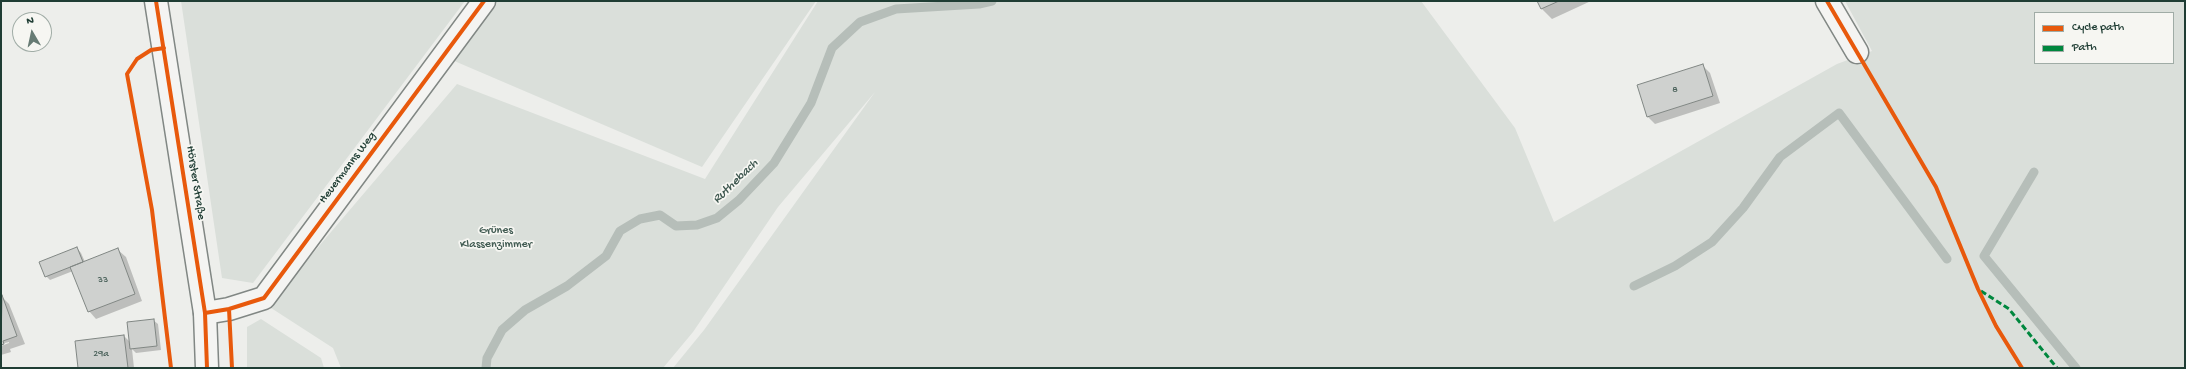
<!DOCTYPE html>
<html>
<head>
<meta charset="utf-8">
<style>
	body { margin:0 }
	#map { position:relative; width:2186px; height:369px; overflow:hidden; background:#edeeeb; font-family:"Gochi Hand",sans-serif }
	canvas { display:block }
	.frame { position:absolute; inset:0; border:2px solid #1f3d34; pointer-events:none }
	.legend { position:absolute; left:2034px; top:12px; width:140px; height:52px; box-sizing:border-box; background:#f6f6f2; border:1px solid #a0aca6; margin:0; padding:5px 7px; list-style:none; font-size:12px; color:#1f3d34 }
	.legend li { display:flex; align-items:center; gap:8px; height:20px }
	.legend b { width:20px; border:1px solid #a0aca6 }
	.north { position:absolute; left:12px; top:12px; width:40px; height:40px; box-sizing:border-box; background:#f6f6f2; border:1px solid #a0aca6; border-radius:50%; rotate:351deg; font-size:11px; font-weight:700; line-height:16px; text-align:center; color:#1f3d34 }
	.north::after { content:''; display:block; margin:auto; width:14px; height:18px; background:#677b74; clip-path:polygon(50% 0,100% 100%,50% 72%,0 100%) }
</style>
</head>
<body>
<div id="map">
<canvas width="2186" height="369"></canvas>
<div class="frame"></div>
<ul class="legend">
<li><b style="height:5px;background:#e8590c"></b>Cycle path</li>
<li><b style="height:5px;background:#00873e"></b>Path</li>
</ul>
<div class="north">N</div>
</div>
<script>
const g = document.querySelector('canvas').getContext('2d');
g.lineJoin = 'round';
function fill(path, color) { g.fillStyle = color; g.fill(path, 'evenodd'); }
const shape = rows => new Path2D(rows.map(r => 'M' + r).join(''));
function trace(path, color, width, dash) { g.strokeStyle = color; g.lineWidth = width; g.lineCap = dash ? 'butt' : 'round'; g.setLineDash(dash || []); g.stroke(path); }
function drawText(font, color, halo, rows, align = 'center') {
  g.font = font + ' "Gochi Hand",sans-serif'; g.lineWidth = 3.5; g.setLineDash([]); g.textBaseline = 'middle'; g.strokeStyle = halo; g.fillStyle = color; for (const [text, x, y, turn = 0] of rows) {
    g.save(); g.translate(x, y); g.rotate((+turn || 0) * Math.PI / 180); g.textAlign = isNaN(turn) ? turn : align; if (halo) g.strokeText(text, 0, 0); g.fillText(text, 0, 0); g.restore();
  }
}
fill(shape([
	[181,1,465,1,253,283,222,278],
	[497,1,816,1,702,167,452,60],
	[818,1,1421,1,1515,128,1554,222,1837,64,1872,51,1845,1,2185,1,2185,368,673,368,704,330,875,92,778,207,693,332,663,368,341,368,333,348,268,306,457,84,705,179],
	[2035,13,2173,13,2173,63,2035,63],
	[261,319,321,358,324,368,247,368,247,327]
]), '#dadfda');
fill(shape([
	[1538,1,1591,1,1552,19,1542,9],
	[1702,65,1710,73,1720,103,1655,124,1647,116],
	[77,248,81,253,85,262,118,250,126,257,142,301,96,319,89,311,73,271,50,280,46,276],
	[1,296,9,304,25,344,10,349,11,352,1,355,1,346,9,343,9,342,1,344],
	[153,320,158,324,161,350,136,353,132,349,134,368,79,368,124,336,131,343]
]), '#0003');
trace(shape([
	[2034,172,1984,256,2076,368],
	[1634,286,1675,266,1712,242,1743,208,1780,157,1839,113,1947,259],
	[486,368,487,358,502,330,525,310,567,286,606,256,620,231,640,219,660,215,676,226,697,225,717,218,739,200,774,163,811,103,832,48,860,22,896,9,979,4,992,1]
]), '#b6beb9', 9);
const building = shape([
	[1537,1,1559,1,1541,9,1537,1],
	[1703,64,1713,96,1647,117,1637,85,1703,64],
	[77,247,83,262,45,277,39,262,77,247],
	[118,248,135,294,88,312,70,267,118,248],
	[2,295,17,336,3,341,4,344,1,345,2,295],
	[154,319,157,346,130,349,127,322,154,319],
	[124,335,128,368,78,368,75,341,124,335]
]);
fill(building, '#cfd1cf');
trace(building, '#818784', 1);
const street = shape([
	[1827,1,1857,52],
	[205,313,229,309,264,298,484,1]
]);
const secondary = shape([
	[156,1,205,313,207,368]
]);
trace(street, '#818784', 25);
trace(secondary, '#818784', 25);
trace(street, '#f4f4f2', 22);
trace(secondary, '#f4f4f2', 22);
trace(shape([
	[1981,291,2009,309,2057,368]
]), '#00873e', 3, [6, 3]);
trace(shape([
	[156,1,205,313,207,368],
	[1827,1,1936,187,1978,289,1996,326,2022,368],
	[164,48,151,50,137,59,127,74,152,210,171,368],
	[229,309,232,368],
	[205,313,229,309,264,298,484,1]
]), '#e8590c', 4);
drawText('10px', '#4b625b', null, [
	["8",1675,90],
	["33",103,280],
	["29a",101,354]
]);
drawText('12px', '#1f3d34', '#f6f6f2', [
	["Heuermanns Weg",348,168,-53],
	["Hörster Straße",195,183,81]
]);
drawText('12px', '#415b52', '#f6f6f2', [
	["Grünes",496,231],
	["Klassenzimmer",496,245]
]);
drawText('italic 13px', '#3f5850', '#f6f6f2', [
	["Ruthebach",736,182,-44]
]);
</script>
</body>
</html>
